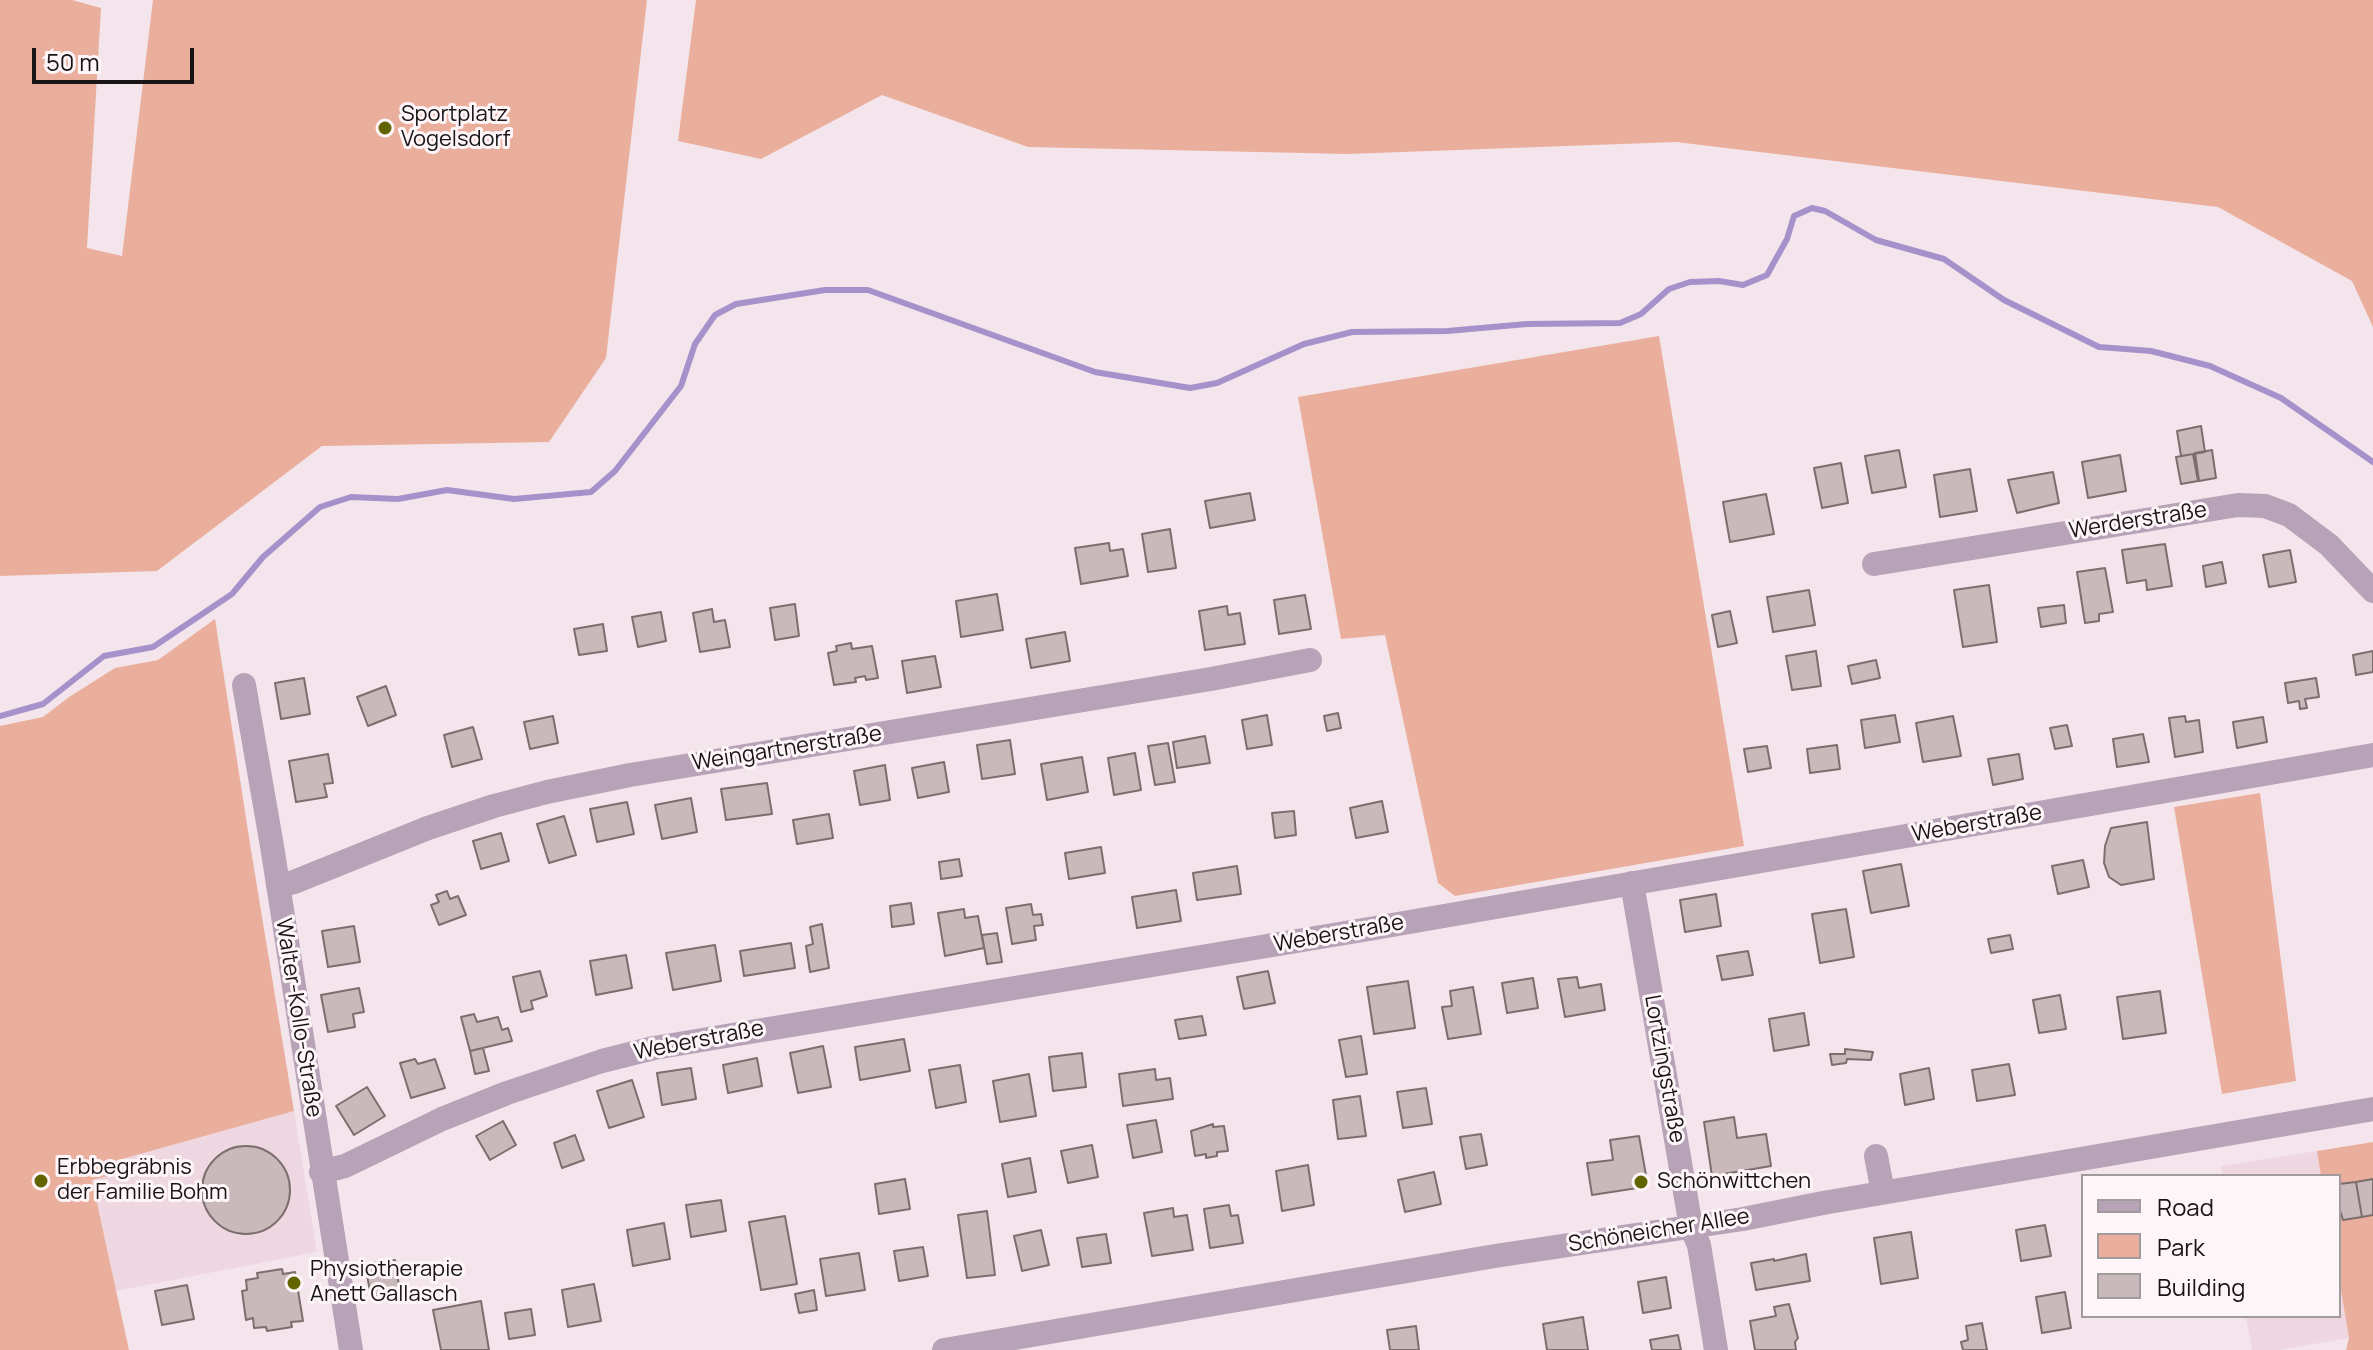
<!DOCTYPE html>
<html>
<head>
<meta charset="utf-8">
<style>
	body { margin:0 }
	#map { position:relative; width:2373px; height:1350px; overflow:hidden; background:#f4e5ec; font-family:Manrope,sans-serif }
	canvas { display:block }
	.legend { position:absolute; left:2081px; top:1174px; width:260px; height:144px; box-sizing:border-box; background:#fef5f8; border:2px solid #a29b9e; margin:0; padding:10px 14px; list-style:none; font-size:24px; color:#191416 }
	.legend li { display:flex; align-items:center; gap:16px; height:40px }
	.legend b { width:40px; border:2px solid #a29b9e }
	.scale { position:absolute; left:32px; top:48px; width:162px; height:36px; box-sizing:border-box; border:4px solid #191416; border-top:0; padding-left:10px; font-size:24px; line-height:28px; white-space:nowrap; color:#191416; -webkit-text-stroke:6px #fef5f8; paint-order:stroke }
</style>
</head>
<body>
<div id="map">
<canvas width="2373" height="1350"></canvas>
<ul class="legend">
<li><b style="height:10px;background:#b7a2b8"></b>Road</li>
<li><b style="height:22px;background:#eaaf9c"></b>Park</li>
<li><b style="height:22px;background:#c9b9ba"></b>Building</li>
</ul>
<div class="scale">50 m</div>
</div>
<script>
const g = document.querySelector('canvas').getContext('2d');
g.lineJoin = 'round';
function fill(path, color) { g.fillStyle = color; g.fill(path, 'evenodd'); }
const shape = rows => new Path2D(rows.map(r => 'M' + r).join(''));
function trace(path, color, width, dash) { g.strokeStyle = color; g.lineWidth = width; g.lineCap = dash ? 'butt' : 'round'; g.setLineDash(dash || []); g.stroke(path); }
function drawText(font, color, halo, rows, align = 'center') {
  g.font = font + ' Manrope,sans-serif'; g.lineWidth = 6; g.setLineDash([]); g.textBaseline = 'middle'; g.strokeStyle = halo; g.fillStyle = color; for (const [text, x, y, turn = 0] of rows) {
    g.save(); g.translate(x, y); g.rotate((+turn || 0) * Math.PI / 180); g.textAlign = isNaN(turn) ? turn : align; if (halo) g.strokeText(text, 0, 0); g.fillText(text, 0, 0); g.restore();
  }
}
fill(shape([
	[294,1111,317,1252,116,1291,92,1180,117,1174,114,1161],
	[2317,1151,2321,1176,2223,1176,2221,1166],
	[2339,1279,2349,1338,2279,1350,2252,1350,2246,1316,2339,1316]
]), '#eed7e1');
fill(shape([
	[0,0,72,0,101,8,87,248,122,256,153,0,647,0,606,358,549,442,322,446,157,571,0,576],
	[696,0,2373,0,2373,327,2352,281,2218,207,1676,142,1348,154,1028,147,882,95,761,159,678,141],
	[1659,336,1744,846,1455,896,1438,883,1385,635,1341,639,1298,397],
	[215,619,251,850,294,1111,115,1161,117,1174,92,1180,129,1350,0,1350,0,726,43,717,69,697,115,668,158,660],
	[2260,793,2296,1081,2222,1094,2174,807],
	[2373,1142,2373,1350,2346,1350,2349,1338,2339,1279,2339,1176,2321,1176,2317,1151]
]), '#eaaf9c');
trace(shape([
	[0,716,43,704,104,656,153,647,232,594,263,557,320,507,351,497,398,499,447,490,514,499,591,492,615,471,681,386,695,344,715,315,736,304,825,290,868,290,1095,372,1190,388,1217,383,1304,344,1352,332,1447,331,1527,324,1620,323,1641,314,1669,289,1690,282,1719,281,1743,285,1767,275,1787,239,1794,216,1812,208,1825,211,1876,240,1944,259,2004,300,2099,347,2151,351,2210,366,2281,398,2373,462]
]), '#a692cb', 6);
const building = shape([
	[2201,426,2205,452,2181,456,2177,431,2201,426],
	[1899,450,1906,487,1872,493,1865,456,1899,450],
	[2212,450,2216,478,2199,481,2195,453,2212,450],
	[2193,454,2198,481,2181,484,2176,457,2193,454],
	[2120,455,2126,491,2088,498,2082,462,2120,455],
	[1841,463,1848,503,1822,508,1814,468,1841,463],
	[1970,469,1977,511,1940,517,1934,475,1970,469],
	[2053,472,2059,503,2017,513,2008,480,2053,472],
	[1250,493,1255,520,1210,528,1205,501,1250,493],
	[1766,494,1774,534,1730,542,1723,502,1766,494],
	[1170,529,1176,568,1148,572,1142,534,1170,529],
	[1109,543,1110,551,1123,549,1128,576,1081,584,1075,548,1109,543],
	[2165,544,2172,586,2147,590,2146,580,2127,583,2122,550,2165,544],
	[2290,550,2296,582,2269,587,2263,555,2290,550],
	[2222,562,2226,583,2206,587,2203,566,2222,562],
	[2105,568,2113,612,2099,614,2099,621,2085,623,2077,572,2105,568],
	[1989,585,1997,642,1963,647,1954,590,1989,585],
	[1809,590,1815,625,1773,632,1767,597,1809,590],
	[997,594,1003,630,961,637,956,601,997,594],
	[1305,595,1311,629,1279,634,1274,600,1305,595],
	[795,604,799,636,775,640,770,608,795,604],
	[2064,605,2066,623,2041,627,2038,608,2064,605],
	[1227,606,1228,615,1240,613,1245,644,1205,650,1199,611,1227,606],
	[712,609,714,622,725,620,730,647,700,652,693,613,712,609],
	[1730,611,1737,643,1718,647,1712,615,1730,611],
	[661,612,666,641,638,647,632,617,661,612],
	[603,624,607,651,579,655,574,629,603,624],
	[1065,632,1070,661,1031,668,1026,639,1065,632],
	[851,643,852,649,872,646,878,678,866,680,865,676,855,678,856,682,834,685,828,653,837,651,836,646,851,643],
	[1816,651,1821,686,1792,690,1786,656,1816,651],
	[2373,651,2373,672,2356,675,2353,655,2373,651],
	[935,656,941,687,907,693,902,661,935,656],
	[1876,660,1880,678,1852,684,1848,666,1876,660],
	[304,678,310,714,281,719,275,683,304,678],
	[2316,678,2319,697,2305,699,2307,708,2300,709,2299,701,2288,703,2285,683,2316,678],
	[386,686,396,715,368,726,357,697,386,686],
	[1338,713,1341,728,1327,731,1324,716,1338,713],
	[1267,715,1272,745,1247,749,1242,720,1267,715],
	[1895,715,1900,742,1865,748,1861,720,1895,715],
	[553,716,558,743,530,749,524,722,553,716],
	[1953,716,1961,756,1923,762,1916,723,1953,716],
	[2185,716,2186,722,2199,720,2203,752,2175,757,2169,718,2185,716],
	[2263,717,2267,742,2237,748,2233,722,2263,717],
	[2067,725,2072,746,2055,749,2050,728,2067,725],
	[473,727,482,759,452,767,444,735,473,727],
	[2143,734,2149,762,2117,767,2113,739,2143,734],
	[1205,736,1210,763,1177,768,1173,742,1205,736],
	[1010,740,1015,774,982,779,977,745,1010,740],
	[1168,743,1175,782,1155,785,1148,746,1168,743],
	[1837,745,1840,769,1810,773,1807,749,1837,745],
	[1767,746,1771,768,1748,772,1744,749,1767,746],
	[1135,753,1141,790,1114,795,1108,758,1135,753],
	[328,754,333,783,324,784,327,797,296,802,289,761,328,754],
	[2019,754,2023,779,1993,785,1988,759,2019,754],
	[1082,757,1088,792,1047,800,1041,764,1082,757],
	[944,762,949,792,918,798,912,768,944,762],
	[885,765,890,800,860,805,854,771,885,765],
	[767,783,772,814,726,820,721,789,767,783],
	[691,798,697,832,662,839,655,805,691,798],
	[1382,801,1388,832,1356,838,1350,808,1382,801],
	[627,802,634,834,597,842,590,809,627,802],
	[1294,811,1296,835,1275,838,1272,813,1294,811],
	[829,814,833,838,797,844,793,820,829,814],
	[564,816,576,855,549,863,537,824,564,816],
	[2147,822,2154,879,2121,885,2109,877,2104,863,2105,846,2111,828,2147,822],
	[501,833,509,861,481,869,473,841,501,833],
	[1101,847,1105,873,1069,879,1065,853,1101,847],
	[959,859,962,876,941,879,939,862,959,859],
	[2083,860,2089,887,2058,894,2052,866,2083,860],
	[1901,864,1909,906,1871,913,1863,871,1901,864],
	[1237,866,1241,894,1197,900,1193,873,1237,866],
	[1176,890,1181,921,1137,928,1132,897,1176,890],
	[447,891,450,899,458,896,466,915,439,925,431,905,439,902,436,895,447,891],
	[1716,894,1721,926,1685,932,1680,900,1716,894],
	[911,903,914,924,892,927,890,906,911,903],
	[1031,904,1033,915,1041,914,1043,925,1034,926,1036,940,1012,944,1006,908,1031,904],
	[964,909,965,918,978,916,984,948,945,956,938,913,964,909],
	[1846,909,1854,957,1820,963,1812,914,1846,909],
	[822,924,829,968,810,972,806,946,813,944,810,927,822,924],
	[354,926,360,962,328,967,322,931,354,926],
	[997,933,1002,962,987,964,982,935,997,933],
	[2010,935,2013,949,1991,953,1988,939,2010,935],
	[791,943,795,968,744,976,740,951,791,943],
	[715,945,721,981,673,990,666,953,715,945],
	[1748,951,1753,975,1722,980,1717,956,1748,951],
	[626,955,632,988,596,995,590,961,626,955],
	[540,971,547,996,531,1001,533,1009,521,1012,513,977,540,971],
	[1268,971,1275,1003,1244,1009,1237,977,1268,971],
	[1577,977,1579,988,1601,984,1605,1010,1565,1017,1558,979,1577,977],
	[1533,978,1538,1008,1507,1013,1502,983,1533,978],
	[1408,981,1415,1028,1374,1034,1367,987,1408,981],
	[1473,987,1481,1034,1448,1039,1442,1007,1452,1006,1450,991,1473,987],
	[359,988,364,1012,353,1014,355,1027,328,1032,321,995,359,988],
	[2160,991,2166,1033,2123,1039,2117,997,2160,991],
	[2060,995,2066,1029,2039,1033,2033,1000,2060,995],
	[1804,1013,1809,1045,1774,1051,1769,1019,1804,1013],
	[474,1014,477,1022,498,1017,502,1030,508,1028,512,1041,470,1051,461,1017,474,1014],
	[1202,1016,1206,1035,1179,1039,1175,1020,1202,1016],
	[1361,1036,1367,1074,1346,1077,1339,1040,1361,1036],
	[904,1039,910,1071,860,1080,855,1047,904,1039],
	[823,1046,831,1087,798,1093,790,1053,823,1046],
	[483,1048,489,1071,475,1074,470,1051,483,1048],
	[1845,1049,1873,1052,1871,1060,1847,1059,1846,1063,1832,1065,1830,1054,1845,1054,1845,1049],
	[1082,1053,1086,1087,1053,1091,1049,1057,1082,1053],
	[757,1058,762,1086,728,1093,723,1065,757,1058],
	[415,1059,418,1064,435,1059,445,1088,411,1098,400,1063,415,1059],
	[2009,1064,2015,1095,1977,1101,1972,1070,2009,1064],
	[960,1065,966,1102,936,1108,929,1070,960,1065],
	[691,1068,696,1099,662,1105,657,1073,691,1068],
	[1929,1068,1934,1099,1905,1105,1900,1074,1929,1068],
	[1155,1069,1156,1080,1170,1078,1173,1099,1123,1106,1119,1074,1155,1069],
	[1029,1074,1036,1116,1000,1122,993,1081,1029,1074],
	[632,1080,644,1117,609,1128,597,1091,632,1080],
	[367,1087,385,1116,354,1135,336,1106,367,1087],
	[1426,1088,1432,1124,1403,1128,1397,1092,1426,1088],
	[1360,1096,1366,1136,1338,1139,1333,1100,1360,1096],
	[1734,1117,1737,1138,1766,1134,1771,1166,1712,1176,1704,1122,1734,1117],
	[1156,1120,1162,1152,1133,1158,1127,1125,1156,1120],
	[503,1121,516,1145,490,1160,476,1136,503,1121],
	[1213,1124,1213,1127,1224,1126,1228,1151,1217,1152,1217,1156,1206,1158,1206,1154,1195,1156,1191,1131,1213,1124],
	[1481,1134,1487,1165,1466,1169,1460,1137,1481,1134],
	[575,1135,584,1160,562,1168,554,1143,575,1135],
	[1639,1136,1647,1181,1644,1187,1592,1195,1587,1163,1613,1160,1610,1140,1639,1136],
	[1092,1145,1098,1177,1068,1183,1061,1151,1092,1145],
	'202 1190a44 44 0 1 1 88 0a44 44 0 1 1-88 0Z',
	[1030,1158,1036,1192,1008,1197,1002,1164,1030,1158],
	[1308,1165,1314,1205,1282,1211,1276,1171,1308,1165],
	[1434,1172,1441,1204,1405,1212,1398,1180,1434,1172],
	[905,1179,910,1209,879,1214,875,1184,905,1179],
	[2373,1179,2373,1215,2362,1217,2356,1182,2373,1179],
	[2356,1182,2362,1217,2343,1220,2339,1207,2339,1184,2356,1182],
	[721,1200,726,1231,691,1237,686,1205,721,1200],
	[1229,1205,1231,1216,1238,1215,1243,1243,1210,1248,1204,1209,1229,1205],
	[1173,1208,1174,1217,1187,1215,1193,1250,1152,1256,1144,1213,1173,1208],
	[987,1211,995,1275,967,1278,958,1215,987,1211],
	[785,1216,797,1284,761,1290,749,1222,785,1216],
	[664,1223,670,1259,633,1266,627,1230,664,1223],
	[2045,1225,2051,1256,2021,1261,2016,1230,2045,1225],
	[1041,1230,1049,1265,1022,1271,1014,1236,1041,1230],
	[1911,1232,1918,1278,1881,1284,1874,1238,1911,1232],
	[1106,1234,1111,1263,1082,1267,1077,1238,1106,1234],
	[923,1247,928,1276,899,1281,894,1251,923,1247],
	[859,1253,865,1290,826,1296,820,1259,859,1253],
	[1806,1254,1810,1281,1756,1290,1751,1263,1774,1259,1774,1261,1806,1254],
	[395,1260,400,1292,371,1297,365,1264,395,1260],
	[282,1269,283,1274,295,1272,303,1321,291,1322,292,1327,267,1331,266,1327,254,1328,253,1318,246,1320,242,1291,247,1290,246,1280,258,1278,257,1273,282,1269],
	[1666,1277,1671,1308,1643,1313,1638,1282,1666,1277],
	[594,1284,601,1321,568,1327,562,1290,594,1284],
	[187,1285,194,1319,162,1325,155,1291,187,1285],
	[814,1290,817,1310,799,1313,795,1294,814,1290],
	[2065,1292,2071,1328,2042,1333,2036,1297,2065,1292],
	[481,1301,489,1350,441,1350,433,1310,481,1301],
	[1789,1304,1798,1338,1795,1342,1796,1350,1755,1350,1750,1321,1776,1316,1774,1307,1789,1304],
	[531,1309,535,1335,509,1339,505,1313,531,1309],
	[1583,1317,1588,1350,1547,1350,1543,1324,1583,1317],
	[1982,1323,1987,1350,1963,1350,1961,1342,1968,1340,1966,1326,1982,1323],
	[1416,1326,1419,1350,1390,1350,1387,1330,1416,1326],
	[1678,1335,1681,1350,1652,1350,1650,1340,1678,1335]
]);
fill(building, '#c9b9ba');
trace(building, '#7c6e6f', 2);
trace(shape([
	[1874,564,2238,505,2265,506,2289,515,2329,545,2373,591],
	[244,685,272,846,351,1350],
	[1632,883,1691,1227,1699,1245,1716,1350],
	[278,886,294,882,428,828,494,806,547,792,630,775,1211,679,1310,660],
	[1876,1156,1883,1192],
	[321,1172,345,1166,442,1119,507,1093,602,1061,654,1048,1369,929,2373,755],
	[944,1350,1495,1256,1743,1219,1823,1203,2373,1109]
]), '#b7a2b8', 24);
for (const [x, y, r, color] of [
	[385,128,8,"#626400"],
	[41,1181,8,"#626400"],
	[1641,1182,8,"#626400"],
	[294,1283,8,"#626400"]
]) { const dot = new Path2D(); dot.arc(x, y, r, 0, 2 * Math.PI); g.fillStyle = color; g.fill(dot); trace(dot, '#fef5f8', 3); }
drawText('22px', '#191416', '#fef5f8', [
	["Sportplatz",401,115],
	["Vogelsdorf",401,140],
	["Erbbegräbnis",57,1168],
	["der Familie Bohm",57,1193],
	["Schönwittchen",1657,1182],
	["Physiotherapie",310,1270],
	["Anett Gallasch",310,1295]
], 'left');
drawText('22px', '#191416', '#fef5f8', [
	["Werderstraße",2138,521,-9],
	["Weingartnerstraße",787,749,-9],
	["Weberstraße",1977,824,-10],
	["Weberstraße",1339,934,-10],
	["Walter-Kollo-Straße",298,1018,81],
	["Weberstraße",699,1041,-11],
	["Lortzingstraße",1664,1069,80],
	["Schöneicher Allee",1659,1231,-9]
]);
</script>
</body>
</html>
